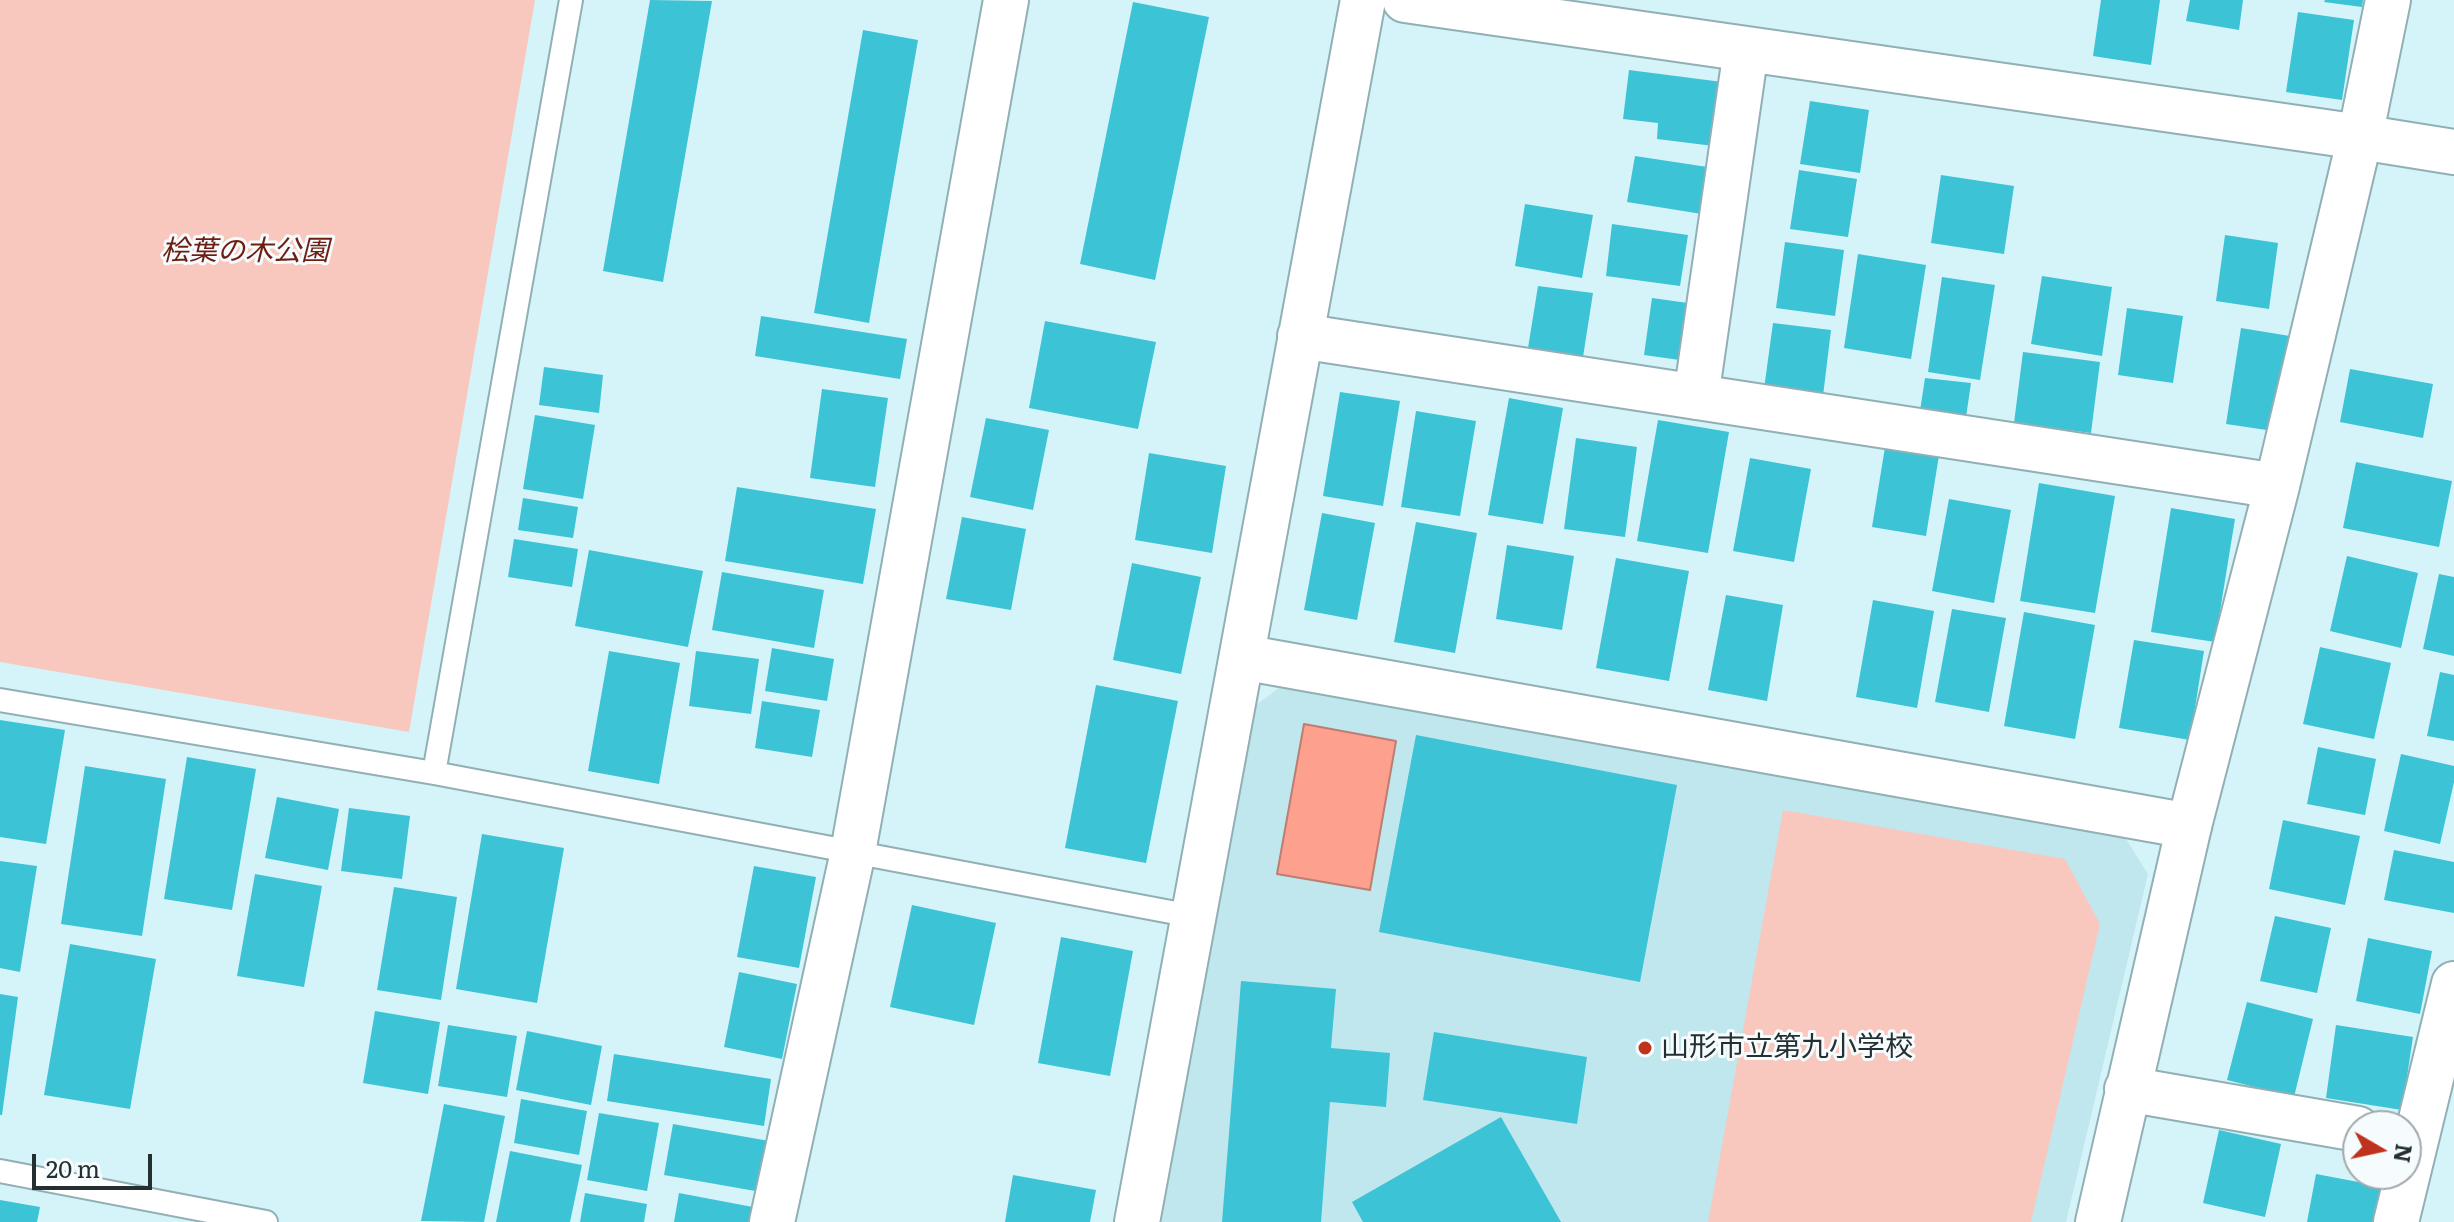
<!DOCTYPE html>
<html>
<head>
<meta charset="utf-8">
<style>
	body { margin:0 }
	#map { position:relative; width:2454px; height:1222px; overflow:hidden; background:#d5f4f9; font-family:Literata,serif }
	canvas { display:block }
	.north { position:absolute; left:2342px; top:1110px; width:80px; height:80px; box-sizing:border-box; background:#f6fcfd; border:2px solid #a2aaab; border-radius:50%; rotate:99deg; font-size:22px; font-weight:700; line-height:32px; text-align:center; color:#232f31 }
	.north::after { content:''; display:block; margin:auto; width:28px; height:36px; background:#bf331e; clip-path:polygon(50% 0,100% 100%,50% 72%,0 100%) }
	.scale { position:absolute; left:32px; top:1154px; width:120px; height:36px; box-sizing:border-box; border:4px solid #232f31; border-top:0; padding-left:10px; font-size:24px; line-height:28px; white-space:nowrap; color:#232f31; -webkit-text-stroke:6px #f6fcfd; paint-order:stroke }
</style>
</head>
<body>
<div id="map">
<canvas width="2454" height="1222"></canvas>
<div class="north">N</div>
<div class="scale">20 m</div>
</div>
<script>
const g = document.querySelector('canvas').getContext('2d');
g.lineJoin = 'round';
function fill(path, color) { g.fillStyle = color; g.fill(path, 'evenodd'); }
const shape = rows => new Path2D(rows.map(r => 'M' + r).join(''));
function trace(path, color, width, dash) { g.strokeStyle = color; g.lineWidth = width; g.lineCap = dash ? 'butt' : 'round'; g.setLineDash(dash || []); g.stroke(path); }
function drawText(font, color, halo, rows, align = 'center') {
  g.font = font + ' Literata,"Noto Sans JP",serif'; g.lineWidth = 6; g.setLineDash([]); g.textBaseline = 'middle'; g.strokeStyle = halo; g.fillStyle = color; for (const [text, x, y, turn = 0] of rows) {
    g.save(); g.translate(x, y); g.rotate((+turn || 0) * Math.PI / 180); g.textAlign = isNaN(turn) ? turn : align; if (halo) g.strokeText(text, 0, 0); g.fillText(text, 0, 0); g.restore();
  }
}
fill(shape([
	[1279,688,2121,831,2148,874,2066,1222,1150,1222,1248,711]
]), '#c0e7ee');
fill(shape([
	[0,0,535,0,409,732,0,662],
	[1783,810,2065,859,2100,924,2031,1222,1708,1222]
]), '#f8c8bf');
const water = shape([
	[1304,724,1396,741,1370,890,1277,874,1304,724]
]);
fill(water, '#fda08e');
trace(water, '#bc7e72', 2);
fill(shape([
	[650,0,712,1,663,282,603,271],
	[2101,0,2160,0,2151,65,2093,56],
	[2190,0,2243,0,2239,30,2186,21],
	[2325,0,2363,0,2362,7,2324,2],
	[1133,2,1209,17,1155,280,1080,264],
	[2298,12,2354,20,2342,100,2286,92],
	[863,30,918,40,869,323,814,313],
	[1629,70,1730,83,1722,147,1657,139,1658,123,1623,119],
	[1810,101,1869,110,1860,173,1800,164],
	[1635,156,1714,168,1708,215,1627,202],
	[1799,170,1857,179,1848,237,1790,229],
	[1941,175,2014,186,2004,254,1931,243],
	[1525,204,1593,215,1582,278,1515,266],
	[1612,224,1688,235,1680,286,1606,276],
	[2225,235,2278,243,2269,309,2216,301],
	[1785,242,1844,250,1835,316,1776,308],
	[1858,254,1926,265,1911,359,1844,348],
	[2042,276,2112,287,2102,356,2031,344],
	[1942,277,1995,285,1980,380,1928,372],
	[1538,286,1593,293,1583,357,1528,348],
	[1652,298,1702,305,1694,362,1644,355],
	[2127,308,2183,316,2173,383,2118,375],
	[761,316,907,339,900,379,755,356],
	[1045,321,1156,342,1138,429,1029,408],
	[1773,323,1831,330,1823,396,1764,389],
	[2241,328,2302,338,2287,433,2226,424],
	[2023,352,2100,362,2091,433,2014,423],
	[544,367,603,375,599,413,539,405],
	[2350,369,2433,384,2423,438,2340,422],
	[1925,378,1971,383,1966,417,1920,411],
	[822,389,888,398,875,487,810,478],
	[1340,392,1400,401,1383,506,1323,496],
	[1509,398,1563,408,1543,524,1488,515],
	[1416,411,1476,421,1460,516,1401,507],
	[535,415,595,425,583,499,523,489],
	[986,418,1049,430,1033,510,970,497],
	[1658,420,1729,432,1708,553,1637,541],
	[1576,438,1637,447,1625,537,1564,529],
	[1886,441,1940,449,1926,536,1872,527],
	[1149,453,1226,466,1212,553,1135,540],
	[1750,458,1811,469,1794,562,1733,551],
	[2356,462,2452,481,2439,547,2343,528],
	[2039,483,2115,496,2095,613,2020,601],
	[737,487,876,509,863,584,725,561],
	[523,498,578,507,573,538,518,530],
	[1949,499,2011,510,1994,603,1932,591],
	[2171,508,2235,519,2215,642,2151,632],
	[1322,513,1375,523,1357,620,1304,610],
	[962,517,1026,529,1011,610,946,599],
	[1416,522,1477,533,1455,653,1394,642],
	[514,539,578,549,572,587,508,577],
	[1507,545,1574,556,1562,630,1496,619],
	[589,550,703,571,688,647,575,626],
	[2347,556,2418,573,2401,648,2330,631],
	[1616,558,1689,571,1669,681,1596,668],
	[1132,563,1201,577,1181,674,1113,660],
	[722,572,824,590,814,648,712,630],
	[2439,574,2454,577,2454,656,2423,649],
	[1726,595,1783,605,1767,701,1708,690],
	[1873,600,1934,611,1917,708,1856,697],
	[1952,609,2006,618,1989,712,1935,702],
	[2024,612,2095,625,2075,739,2004,726],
	[2134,640,2204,651,2190,740,2119,728],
	[2320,647,2391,663,2374,739,2303,724],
	[772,648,834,659,827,701,765,691],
	[609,651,680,663,659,784,588,771],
	[696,651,759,659,751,714,689,706],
	[2440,672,2454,675,2454,741,2427,736],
	[1096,685,1178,701,1146,863,1065,848],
	[762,701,820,710,812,757,755,748],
	[0,720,65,730,46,844,0,837],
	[1416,735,1677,785,1640,982,1379,932],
	[2318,747,2376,759,2365,815,2307,804],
	[2401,754,2454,766,2454,782,2440,844,2384,831],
	[187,757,256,769,232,910,164,899],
	[85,766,166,779,142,936,61,924],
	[277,797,339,809,328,870,265,858],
	[349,808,410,816,402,879,341,871],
	[2283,820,2360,836,2345,905,2269,889],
	[482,834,564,848,537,1003,456,989],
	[2394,850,2454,862,2454,913,2384,900],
	[0,861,37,866,20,972,0,968],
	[754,866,816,877,799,968,737,957],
	[255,874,322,886,304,987,237,976],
	[394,887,457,897,441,1000,377,990],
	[912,905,996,923,974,1025,890,1007],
	[2275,916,2331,928,2317,993,2260,981],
	[1061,937,1133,951,1110,1076,1038,1063],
	[2368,938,2432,951,2420,1014,2356,1001],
	[70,944,156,959,130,1109,44,1095],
	[739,972,797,984,782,1059,724,1047],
	[1241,981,1336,989,1331,1048,1390,1053,1386,1107,1330,1102,1321,1222,1222,1222],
	[0,994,18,997,2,1115,0,1115],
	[2247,1002,2313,1019,2294,1097,2227,1080],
	[375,1011,440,1022,428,1094,363,1083],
	[448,1025,517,1036,507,1097,438,1086],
	[2336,1025,2413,1037,2402,1110,2326,1098],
	[527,1031,602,1046,591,1105,516,1090],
	[1434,1032,1587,1057,1577,1124,1423,1100],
	[614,1054,771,1079,764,1126,607,1101],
	[521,1099,587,1111,579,1155,514,1143],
	[444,1104,505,1116,484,1222,421,1221],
	[599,1113,659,1123,647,1191,587,1180],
	[1501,1117,1561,1222,1363,1222,1352,1202],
	[673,1124,769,1141,761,1192,664,1175],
	[2219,1130,2281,1144,2265,1217,2203,1203],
	[510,1151,582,1165,570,1222,496,1222],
	[2316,1174,2385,1187,2379,1222,2307,1222],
	[1013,1175,1096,1190,1090,1222,1005,1222],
	[585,1193,647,1204,644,1222,580,1222],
	[679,1193,758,1208,755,1222,674,1222],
	[0,1200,40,1207,37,1222,0,1222]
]), '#3cc3d5');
const service = shape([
	[0,700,434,773,1192,916],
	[434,773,571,0],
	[0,1171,266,1222]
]);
const minor = shape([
	[1300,336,2277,486],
	[1696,397,1746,50],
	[2127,1089,2358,1129],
	[1137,1222,1363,0],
	[2098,1222,2189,826,2277,486,2360,137,2388,0],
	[2396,1222,2454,984]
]);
const tertiary = shape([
	[1405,0,2360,137,2454,152],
	[1242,657,2189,826],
	[772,1222,853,852,1006,0]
]);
trace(service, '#91afb4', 26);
trace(minor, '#91afb4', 48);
trace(tertiary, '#91afb4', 48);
trace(service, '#fff', 22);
trace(minor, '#fff', 44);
trace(tertiary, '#fff', 44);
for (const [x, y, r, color] of [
	[1645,1048,8,"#bf331e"]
]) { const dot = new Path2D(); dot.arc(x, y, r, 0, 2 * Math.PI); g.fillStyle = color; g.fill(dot); trace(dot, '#f6fcfd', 3); }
drawText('italic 28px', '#6e1d11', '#f6fcfd', [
	["桧葉の木公園",245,252]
]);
drawText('28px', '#232f31', '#f6fcfd', [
	["山形市立第九小学校",1661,1048]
], 'left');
</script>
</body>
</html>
